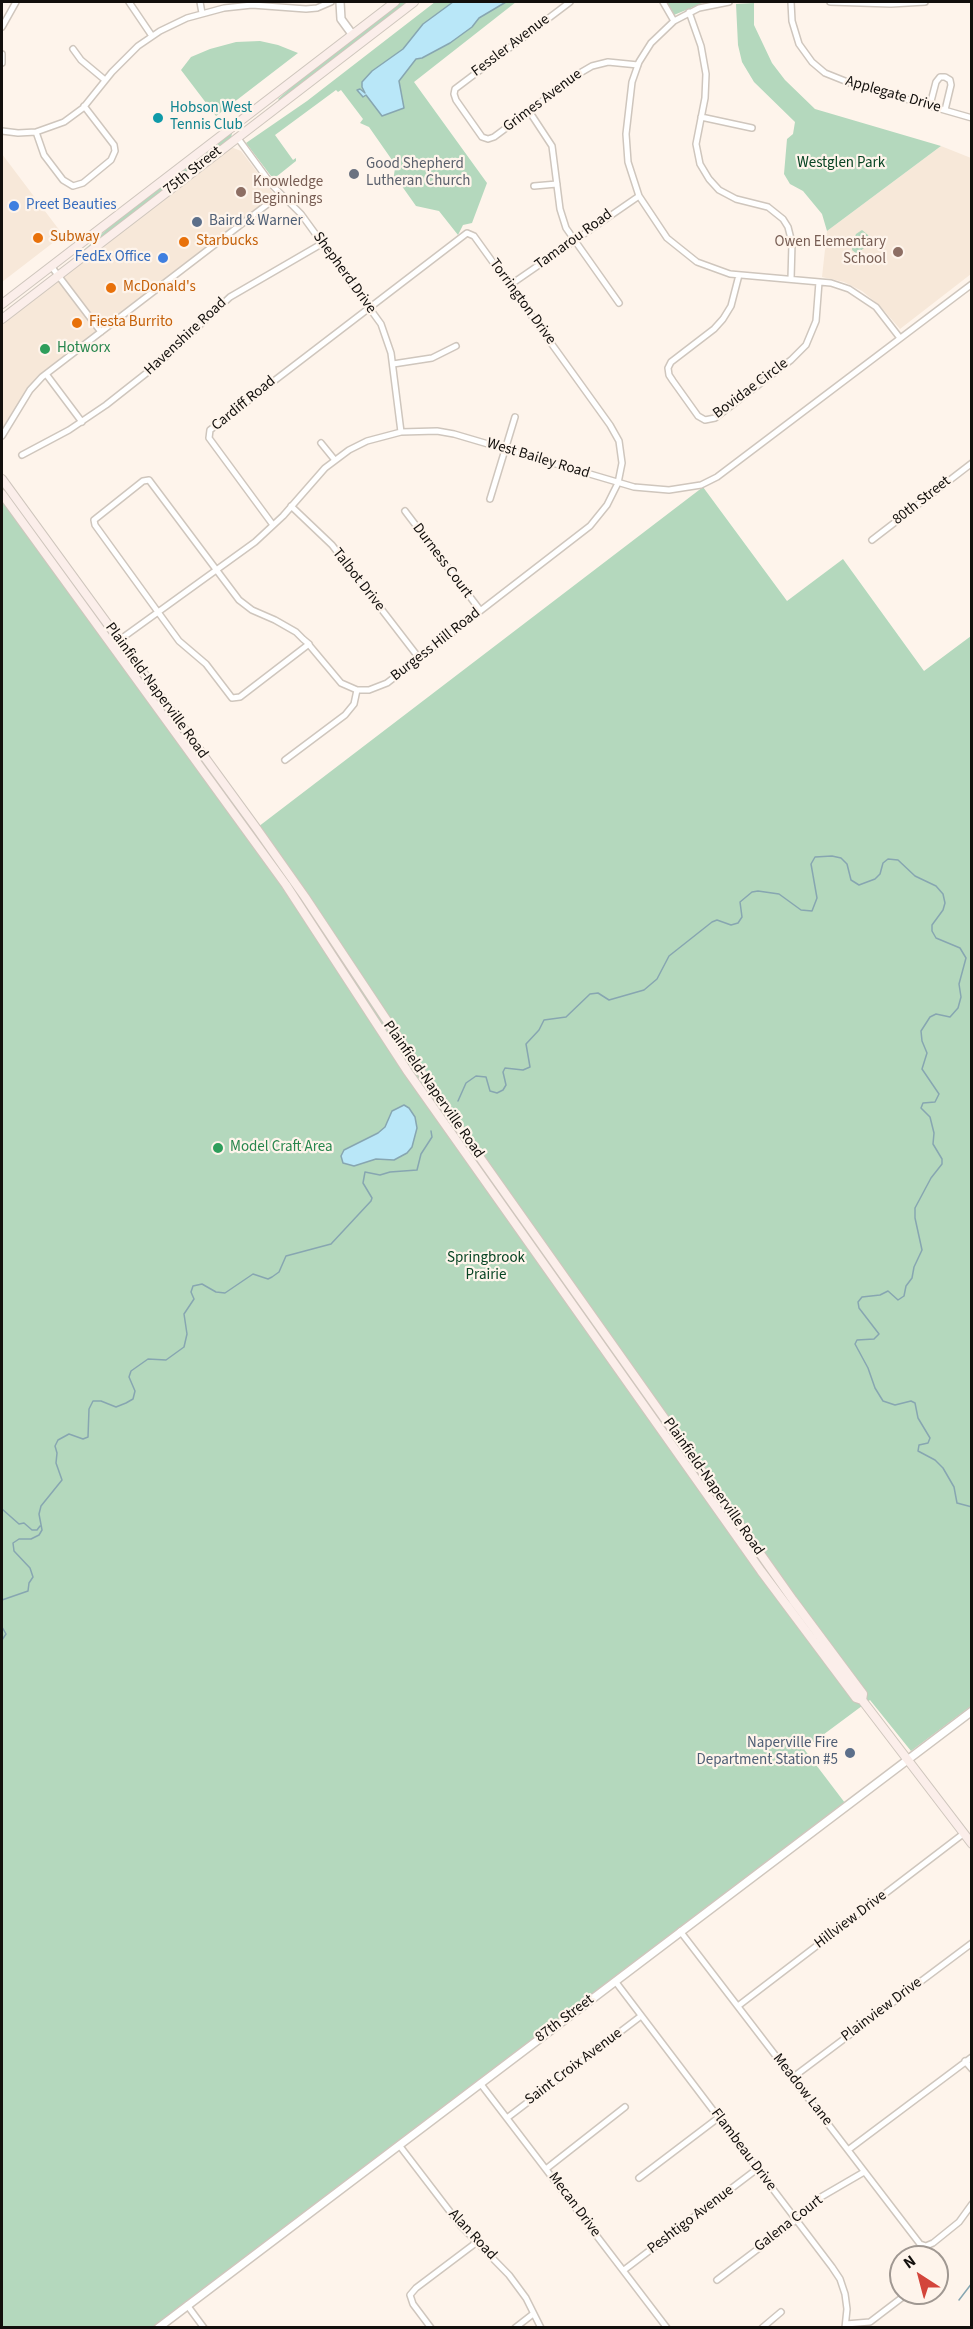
<!DOCTYPE html>
<html>
<head>
<meta charset="utf-8">
<style>
	body { margin:0 }
	#map { position:relative; width:973px; height:2329px; overflow:hidden; background:#fef4eb; font-family:"Source Sans 3",sans-serif }
	canvas { display:block }
	.frame { position:absolute; inset:0; border:3px solid #120f0c; pointer-events:none }
	.north { position:absolute; left:889px; top:2245px; width:60px; height:60px; box-sizing:border-box; background:#fef4eb; border:2px solid #a09892; border-radius:50%; rotate:324deg; font-size:16px; font-weight:700; line-height:24px; text-align:center; color:#120f0c }
	.north::after { content:''; display:block; margin:auto; width:21px; height:27px; background:#d3453b; clip-path:polygon(50% 0,100% 100%,50% 72%,0 100%) }
</style>
</head>
<body>
<div id="map">
<canvas width="973" height="2329"></canvas>
<div class="frame"></div>
<div class="north">N</div>
</div>
<script>
const g = document.querySelector('canvas').getContext('2d');
g.lineJoin = 'round';
function fill(path, color) { g.fillStyle = color; g.fill(path, 'evenodd'); }
const shape = rows => new Path2D(rows.map(r => 'M' + r).join(''));
function trace(path, color, width, dash) { g.strokeStyle = color; g.lineWidth = width; g.lineCap = dash ? 'butt' : 'round'; g.setLineDash(dash || []); g.stroke(path); }
function drawText(font, color, halo, rows, align = 'center') {
  g.font = font + ' "Source Sans 3",sans-serif'; g.lineWidth = 4.5; g.setLineDash([]); g.textBaseline = 'middle'; g.strokeStyle = halo; g.fillStyle = color; for (const [text, x, y, turn = 0] of rows) {
    g.save(); g.translate(x, y); g.rotate((+turn || 0) * Math.PI / 180); g.textAlign = isNaN(turn) ? turn : align; if (halo) g.strokeText(text, 0, 0); g.fillText(text, 0, 0); g.restore();
  }
}
fill(shape([
	[941,146,971,158,971,274,900,329,880,306,862,291,844,282,822,277,827,231],
	[231,147,241,151,276,197,42,376,2,435,2,323],
	[2,154,63,235,2,282]
]), '#f7e8d9');
fill(shape([
	[399,2,409,2,280,101,278,99,322,60],
	[435,2,516,2,414,82,487,183,472,223,463,225,458,235,439,211,416,206,399,182,396,184,393,181,396,162,392,160,369,127,360,123,363,119,341,90,338,92,336,90,275,135,293,160,296,158,296,161,276,177,271,176,246,143,307,101],
	[666,2,705,2,674,15],
	[754,3,754,25,772,63,785,80,815,109,941,146,827,231,822,214,803,191,790,184,784,174,787,139,793,134,795,122,754,82,742,62,738,45,736,4],
	[260,41,278,45,298,53,216,116,181,70,191,57,210,49,236,42],
	[233,129,231,138,66,266,135,204],
	[862,230,868,235,869,240,864,248,857,254,852,250,853,241,856,234],
	[703,487,787,601,843,559,924,671,971,636,971,1706,911,1751,870,1700,804,1749,845,1803,453,2103,153,2327,2,2327,2,500,247,836,121,653,123,651,254,830]
]), '#b4d8bd');
const water = shape([
	[453,2,506,2,479,18,472,27,450,43,422,58,416,59,399,81,404,108,382,116,366,95,363,97,357,90,360,89,365,93,362,87,362,82,372,71,403,49,423,24,453,2],
	[404,1105,409,1108,415,1117,417,1128,412,1147,407,1153,394,1160,376,1159,354,1166,343,1163,341,1156,344,1150,378,1133,385,1127,392,1111,404,1105]
]);
fill(water, '#b9e7f8');
trace(water, '#87a6b1', 1.5);
trace(shape([
	[458,1101,466,1083,476,1076,486,1077,490,1091,497,1093,503,1090,506,1085,503,1072,505,1068,523,1070,530,1067,526,1044,539,1030,544,1020,566,1017,590,994,598,993,609,1000,644,990,657,979,669,956,712,922,717,920,731,925,738,923,742,917,740,902,752,892,758,891,779,894,801,910,812,911,817,898,811,864,815,857,832,856,841,858,847,864,851,880,859,885,875,879,880,874,883,863,888,859,898,860,915,876,936,886,943,894,945,903,943,910,932,925,932,931,936,938,960,948,966,958,959,984,961,997,958,1008,950,1017,936,1014,930,1017,921,1031,922,1041,927,1053,922,1069,939,1094,935,1102,923,1103,921,1108,930,1117,934,1133,933,1144,942,1159,942,1164,931,1178,915,1208,915,1218,922,1250,914,1267,912,1278,906,1286,904,1296,898,1300,888,1291,880,1295,862,1297,858,1302,859,1308,879,1334,874,1339,857,1340,855,1344,868,1368,875,1388,883,1401,895,1405,911,1401,915,1403,918,1418,930,1438,928,1443,919,1445,918,1451,935,1460,943,1468,954,1487,957,1503,972,1507],
	[2,1509,19,1524,24,1523,32,1530,37,1530,40,1526],
	[2,1600,28,1591,29,1583,33,1577,30,1568,14,1551,13,1543,19,1539,31,1539,39,1535,42,1530,39,1514,41,1506,62,1480,56,1463,57,1453,55,1446,58,1440,69,1434,83,1439,88,1437,89,1409,93,1401,101,1401,116,1407,126,1403,133,1399,135,1391,129,1377,131,1371,148,1359,166,1360,184,1347,187,1334,184,1314,194,1299,191,1292,193,1286,202,1284,216,1292,225,1293,253,1274,268,1279,272,1277,279,1272,286,1256,331,1244,371,1201,372,1198,363,1183,365,1172,380,1175,390,1172,417,1170,421,1154,432,1137,431,1131],
	[2,1627,6,1634,2,1640],
	[959,2300,972,2283]
]), '#87a6b1', 1.5);
const minor = shape([
	[129,2,152,36],
	[200,2,202,13],
	[570,2,455,89,454,94,456,100,482,137,488,139,494,137,580,73,592,66,608,62,638,65],
	[663,2,674,21],
	[729,2,699,8,674,21,651,43,639,62,632,82,626,134,628,162,639,196,667,238,697,262,730,274,831,283,849,289,876,307,900,338],
	[791,2,792,21,799,44,812,62,825,73,850,83,972,118],
	[830,2,891,4,925,2],
	[689,12,701,46,706,74,705,98,696,144,700,164,709,179,719,190,736,199,768,207,783,219,788,227,792,243,791,279],
	[2,27,16,2],
	[73,49,81,60,105,80],
	[2,54,2,63],
	[930,105,936,82,940,77,945,77,950,80,951,85,945,110],
	[529,111,552,146,560,209,566,228,619,303],
	[701,117,752,128],
	[2,131,18,133,36,132,64,122,83,108,112,72,138,46,160,31,187,18,224,8,252,5,306,9,317,8,331,2],
	[36,132,44,155,63,180,73,186,83,183,111,160,115,151,114,145,84,106],
	[237,137,272,185,301,214,381,324,391,353,401,432],
	[534,186,557,184],
	[51,266,101,332],
	[739,275,731,306,723,319,714,329,671,362,668,368,669,375,673,381,698,416,705,420,715,418,791,360,806,345,816,321,819,282],
	[510,285,639,196],
	[393,364,432,358,456,346],
	[46,374,82,422],
	[2,436,30,390,42,377,269,203,279,193],
	[321,443,334,459],
	[22,455,69,430,106,405,158,364,230,297,323,243],
	[490,499,515,417],
	[291,506,332,545,419,658],
	[405,511,480,610],
	[273,525,209,438,210,430,467,233,474,236,610,425,619,441,622,463,618,483,607,505,590,526,387,683,369,690,357,690,341,683,310,646,309,644,303,639,296,632,275,620,252,610,239,600,149,480,143,481,94,520,95,525,179,641,206,664,232,698,240,697,309,644],
	[872,540,972,463],
	[118,641,255,542,283,516,325,468,349,450,367,441,401,432,437,431,454,434,634,487,669,490,701,485,717,477,972,284],
	[285,760,345,715,354,704,357,690],
	[680,1931,920,2244,926,2246,933,2243,959,2222,972,2204],
	[615,1981,832,2267,840,2279,845,2294,847,2309,845,2328],
	[738,2006,963,1834],
	[965,2061,972,2069],
	[792,2078,972,1943],
	[480,2083,667,2328],
	[507,2118,641,2016],
	[399,2145,461,2226,509,2275,526,2298,541,2328],
	[848,2150,972,2057],
	[546,2169,625,2107],
	[639,2178,718,2118],
	[624,2270,757,2169],
	[717,2280,796,2220,821,2197,864,2172],
	[187,2305,204,2328],
	[846,2324,870,2322,908,2293],
	[431,2328,413,2304,410,2295,416,2288,477,2242],
	[515,2328,533,2314],
	[762,2328,781,2312]
]);
const tertiary = shape([
	[340,2,341,19,352,34],
	[158,2328,972,1711]
]);
const secondary = shape([
	[2,304,395,2],
	[2,319,414,2],
	[2,479,257,829,305,897,445,1108,793,1600,863,1694,862,1700,972,1844],
	[2,494,286,885,408,1072,761,1571,856,1698,862,1700]
]);
trace(minor, '#cfc6bd', 8);
trace(tertiary, '#cfc6bd', 10);
trace(secondary, '#cfc6bd', 10);
trace(minor, '#fff', 5);
trace(tertiary, '#fff', 7);
trace(secondary, '#fbeeea', 8);
for (const [x, y, r, color] of [
	[158,118,6,"#0f9aa8"],
	[354,174,6,"#6b7280"],
	[241,192,6,"#8d6e63"],
	[14,206,6,"#3f7fe0"],
	[197,222,6,"#5c6f8a"],
	[38,238,6,"#e8710a"],
	[184,242,6,"#e8710a"],
	[898,252,6,"#8d6e63"],
	[163,258,6,"#3f7fe0"],
	[111,288,6,"#e8710a"],
	[77,323,6,"#e8710a"],
	[45,349,6,"#2e9e5b"],
	[218,1148,6,"#2e9e5b"],
	[850,1753,6,"#5c6f8a"]
]) { const dot = new Path2D(); dot.arc(x, y, r, 0, 2 * Math.PI); g.fillStyle = color; g.fill(dot); trace(dot, '#fef4eb', 2); }
drawText('15px', '#120f0c', '#fef4eb', [
	["Fessler Avenue",511,46,-37],
	["Applegate Drive",893,95,16],
	["Grimes Avenue",543,101,-37],
	["75th Street",193,171,-38],
	["Tamarou Road",574,240,-36],
	["Shepherd Drive",344,273,54],
	["Torrington Drive",522,302,54],
	["Havenshire Road",186,337,-43],
	["Bovidae Circle",751,389,-37],
	["Cardiff Road",244,404,-39],
	["West Bailey Road",538,459,17],
	["80th Street",922,501,-38],
	["Durness Court",442,561,53],
	["Talbot Drive",358,580,52],
	["Burgess Hill Road",436,645,-38],
	["Plainfield-Naperville Road",156,691,54],
	["Plainfield-Naperville Road",433,1090,55],
	["Plainfield-Naperville Road",713,1487,55],
	["Hillview Drive",851,1920,-37],
	["Plainview Drive",882,2010,-37],
	["87th Street",565,2019,-37],
	["Saint Croix Avenue",574,2067,-37],
	["Meadow Lane",802,2090,52],
	["Flambeau Drive",743,2150,53],
	["Mecan Drive",574,2205,53],
	["Peshtigo Avenue",691,2220,-37],
	["Galena Court",789,2224,-38],
	["Alan Road",472,2235,47]
]);
drawText('15px', '#0d838f', '#fef4eb', [
	["Hobson West",170,109],
	["Tennis Club",170,126]
], 'left');
drawText('15px', '#074423', '#fef4eb', [
	["Westglen Park",841,164],
	["Springbrook",486,1259],
	["Prairie",486,1276]
]);
drawText('15px', '#5b616d', '#fef4eb', [
	["Good Shepherd",366,165],
	["Lutheran Church",366,182]
], 'left');
drawText('15px', '#785e54', '#fef4eb', [
	["Knowledge",253,183],
	["Beginnings",253,200],
	["Owen Elementary",886,243,"right"],
	["School",886,260,"right"]
], 'left');
drawText('15px', '#366cbe', '#fef4eb', [
	["Preet Beauties",26,206],
	["FedEx Office",151,258,"right"]
], 'left');
drawText('15px', '#4e5e75', '#fef4eb', [
	["Baird & Warner",209,222],
	["Naperville Fire",838,1744,"right"],
	["Department Station #5",838,1761,"right"]
], 'left');
drawText('15px', '#c56008', '#fef4eb', [
	["Subway",50,238],
	["Starbucks",196,242],
	["McDonald's",123,288],
	["Fiesta Burrito",89,323]
], 'left');
drawText('15px', '#27864d', '#fef4eb', [
	["Hotworx",57,349],
	["Model Craft Area",230,1148]
], 'left');
</script>
</body>
</html>
